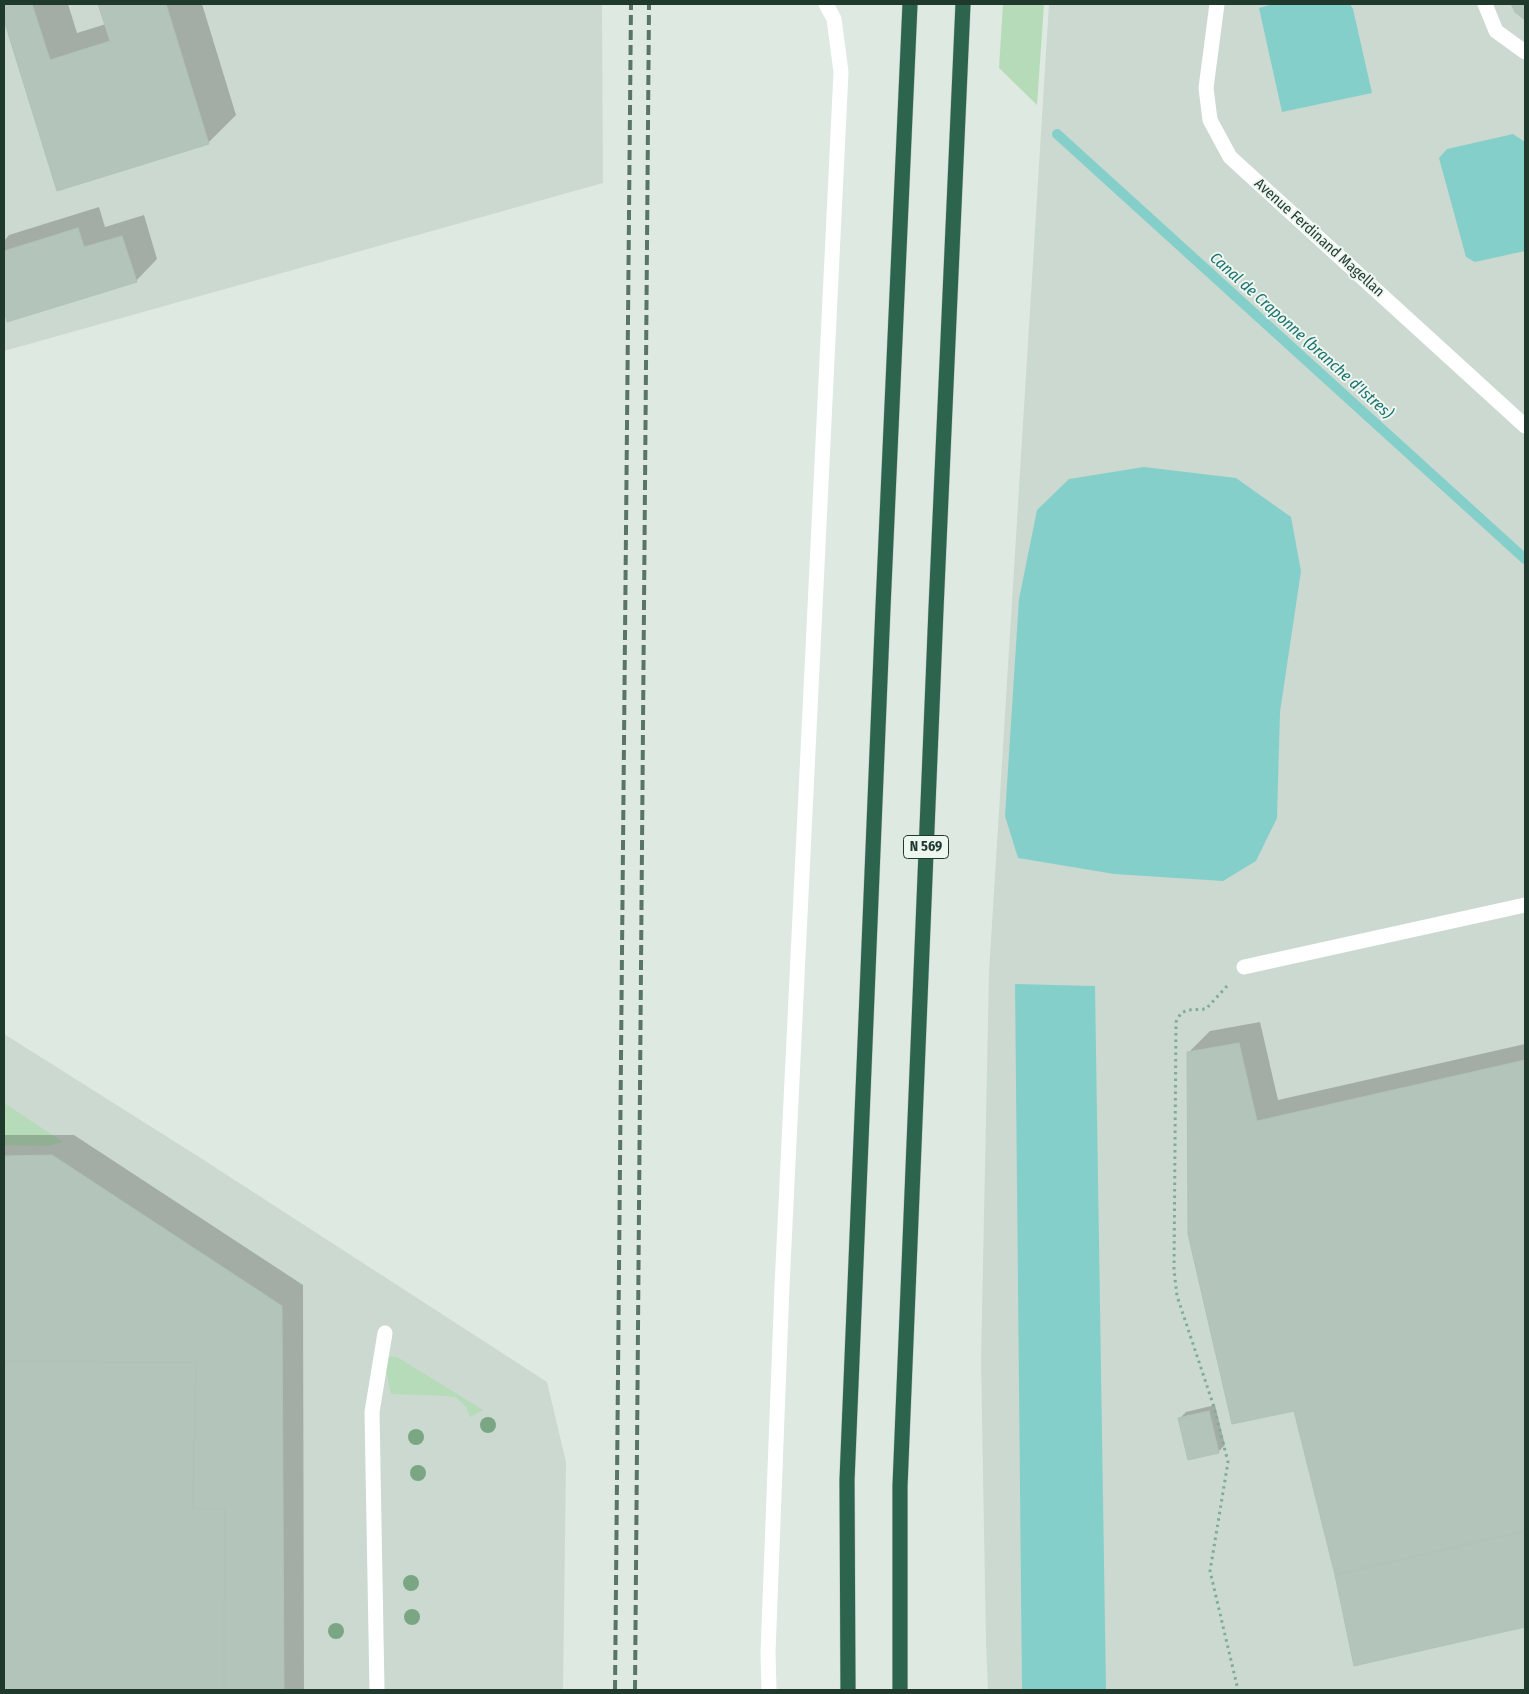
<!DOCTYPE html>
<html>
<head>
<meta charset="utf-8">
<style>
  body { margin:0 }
  #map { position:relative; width:1529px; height:1694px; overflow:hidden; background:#dee9e2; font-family:"Fira Sans Condensed",sans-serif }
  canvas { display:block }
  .frame { position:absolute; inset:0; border:5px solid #1f392d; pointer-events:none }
</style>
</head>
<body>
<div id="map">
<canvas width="1529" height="1694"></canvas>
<div class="frame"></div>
</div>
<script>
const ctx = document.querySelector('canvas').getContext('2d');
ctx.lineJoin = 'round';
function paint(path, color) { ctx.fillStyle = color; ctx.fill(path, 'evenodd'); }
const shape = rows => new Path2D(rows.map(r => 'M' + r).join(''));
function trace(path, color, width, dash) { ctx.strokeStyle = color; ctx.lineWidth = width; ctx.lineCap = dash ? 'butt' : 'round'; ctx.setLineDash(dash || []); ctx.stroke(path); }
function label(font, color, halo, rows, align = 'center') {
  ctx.font = font + ' "Fira Sans Condensed",sans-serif'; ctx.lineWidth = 4; ctx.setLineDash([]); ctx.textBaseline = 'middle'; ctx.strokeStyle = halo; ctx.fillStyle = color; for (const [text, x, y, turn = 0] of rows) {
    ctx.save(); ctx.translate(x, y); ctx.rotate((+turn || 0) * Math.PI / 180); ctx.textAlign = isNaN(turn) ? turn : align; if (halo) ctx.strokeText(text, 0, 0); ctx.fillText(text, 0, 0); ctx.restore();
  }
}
paint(shape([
  [4,4,602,4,603,183,4,351],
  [1049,4,1525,4,1525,1690,988,1690,986,1643,981,1361,989,972],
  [4,1034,196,1155,547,1382,566,1462,563,1690,4,1690]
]), '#ccd9d0');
paint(shape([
  [1003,4,1044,4,1037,105,999,68],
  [4,1103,63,1142,47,1146,4,1145],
  [390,1356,397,1357,483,1410,470,1417,466,1407,457,1398,447,1396,391,1394,385,1365]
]), '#b6dbb8');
paint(shape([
  [1273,4,1350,4,1353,9,1372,93,1282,112,1259,8],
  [1513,134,1525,142,1525,251,1475,262,1466,257,1439,158,1447,149],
  [1144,467,1236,478,1291,517,1301,571,1280,712,1277,818,1256,861,1223,881,1114,874,1018,858,1005,816,1019,599,1037,510,1069,479],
  [1015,984,1095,986,1106,1690,1022,1690]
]), '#85cfcb');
paint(shape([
  [4,4,68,4,77,33,106,24,99,4,202,4,236,115,208,143,58,190,4,15],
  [99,207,105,227,144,215,157,259,136,281,8,320,4,306,4,241,9,235],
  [1260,1022,1278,1100,1525,1044,1525,1626,1355,1664,1336,1575,1295,1409,1188,1053,1210,1031],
  [4,1135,74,1135,303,1285,304,1690,4,1690],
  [1215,1405,1225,1445,1218,1452,1179,1419,1186,1412]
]), '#0003');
trace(shape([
  [1057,134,1525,559]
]), '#85cfcb', 10);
const building = shape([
  [4,4,32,4,50,60,110,41,98,4,166,4,209,144,57,191,4,20,4,4],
  [1511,4,1525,4,1525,20,1515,12,1511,4],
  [78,228,84,247,122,236,137,282,7,322,4,310,4,251,78,228],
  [1239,1043,1257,1121,1525,1060,1525,1531,1335,1575,1294,1411,1232,1424,1188,1234,1187,1052,1239,1043],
  [52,1155,282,1306,284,1690,224,1690,225,1509,193,1509,196,1362,4,1361,4,1156,52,1155],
  [4,1361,196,1362,193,1509,225,1509,224,1690,4,1690,4,1361],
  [1209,1411,1219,1453,1188,1460,1178,1418,1209,1411],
  [1525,1531,1525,1627,1354,1666,1335,1575,1525,1531]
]);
paint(building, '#b3c4ba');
trace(building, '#b0c3b7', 1);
const highway = shape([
  [848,1690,847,1480,883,607,910,4],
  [900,1690,900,1486,936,609,963,4]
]);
trace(highway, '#bcc4c0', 16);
trace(shape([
  [1227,986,1206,1009,1188,1010,1181,1013,1176,1022,1174,1270,1177,1296,1213,1404,1228,1462,1210,1571,1238,1690]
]), '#7ead95', 3, [2.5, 4]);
trace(shape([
  [1217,4,1206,88,1210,120,1230,157,1525,426],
  [1485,4,1496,31,1525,52],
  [1244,967,1525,905],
  [377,1690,372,1412,385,1333],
  [769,1690,768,1653,782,1286,841,72,834,19,826,4]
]), '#fff', 15);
trace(highway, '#2c644d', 15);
trace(shape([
  [615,1690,631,4],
  [635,1690,649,4]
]), '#597568', 4, [10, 5]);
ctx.fillStyle = '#7ba684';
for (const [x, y] of [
  [488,1425],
  [416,1437],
  [418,1473],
  [411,1583],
  [412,1617],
  [336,1631]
]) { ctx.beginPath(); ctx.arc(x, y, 8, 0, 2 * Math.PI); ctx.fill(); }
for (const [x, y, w] of [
  [926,847,45]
]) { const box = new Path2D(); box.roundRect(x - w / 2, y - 11.5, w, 23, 4); ctx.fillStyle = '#eef6f0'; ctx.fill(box); trace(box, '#1f392d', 1); }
label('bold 14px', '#1f392d', null, [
  ["N 569",926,847]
]);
label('15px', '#1f392d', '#eef6f0', [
  ["Avenue Ferdinand Magellan",1319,238,42]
]);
label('italic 16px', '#1b7370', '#eef6f0', [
  ["Canal de Craponne (branche d'Istres)",1301,336,42]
]);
</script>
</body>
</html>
